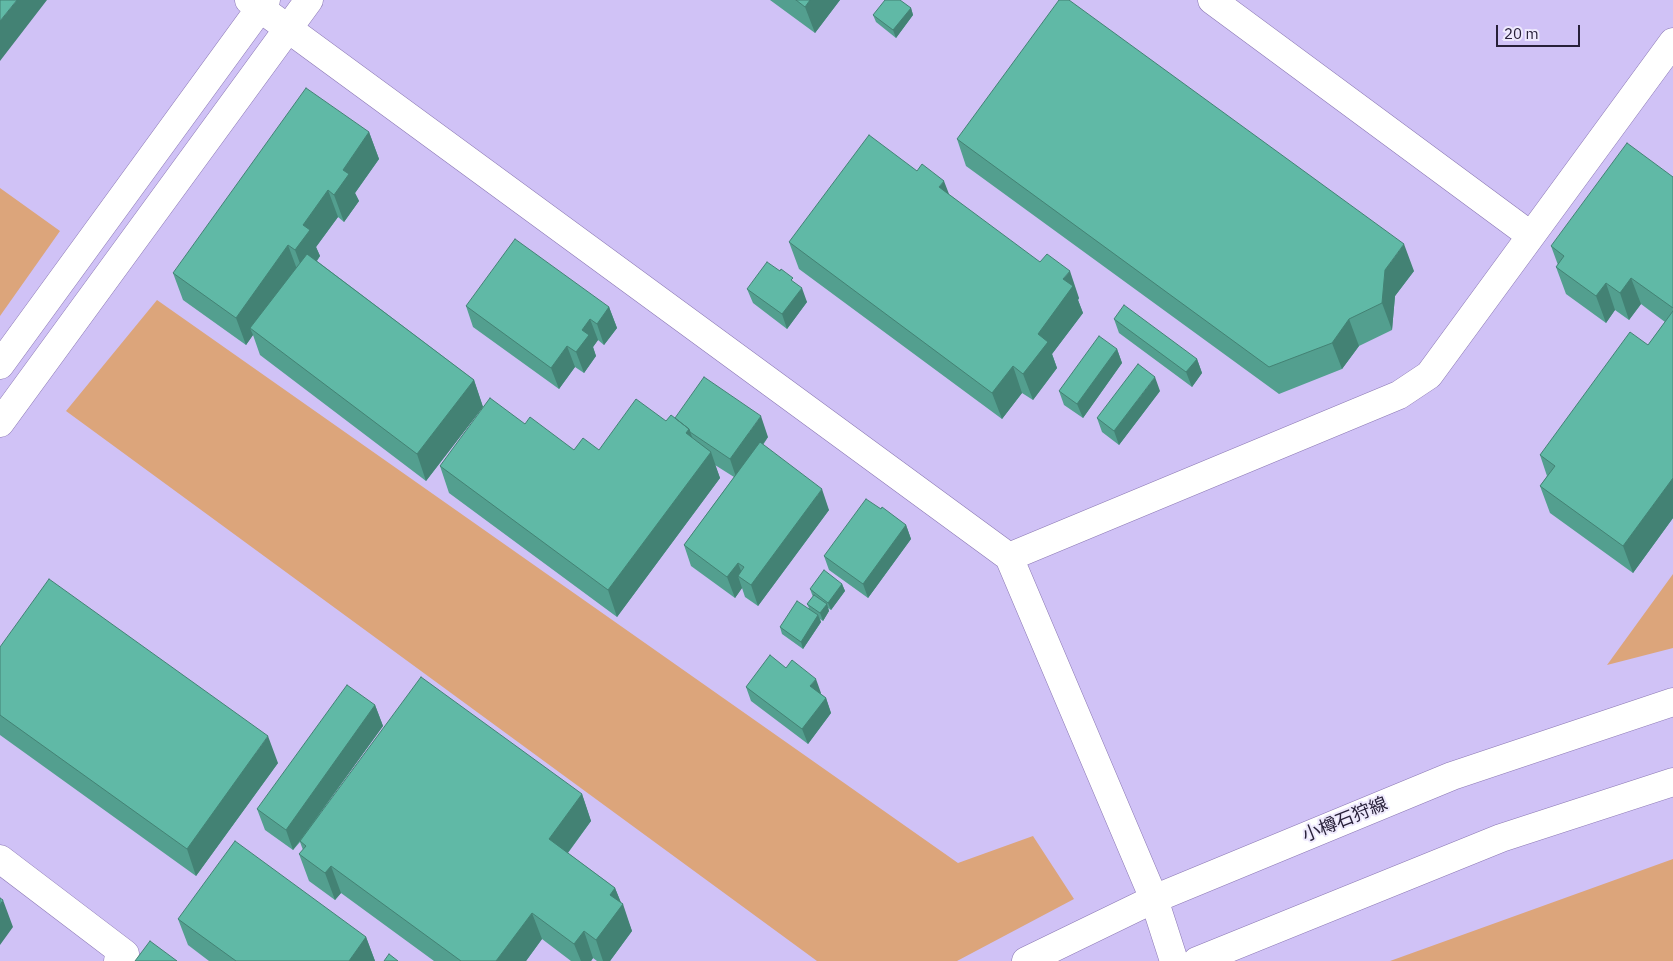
<!DOCTYPE html>
<html>
<head>
<meta charset="utf-8">
<style>
  body { margin:0 }
  #map { position:relative; width:1673px; height:961px; overflow:hidden; background:#d0c2f6; font-family:"IBM Plex Sans",sans-serif }
  canvas { display:block }
  .scale { position:absolute; left:1496px; top:25px; width:84px; height:22px; box-sizing:border-box; border:2px solid #282039; border-top:0; padding-left:6px; font-size:15px; line-height:18px; white-space:nowrap; color:#282039; -webkit-text-stroke:4px #eee9fd; paint-order:stroke }
</style>
</head>
<body>
<div id="map">
<canvas width="1673" height="961"></canvas>
<div class="scale">20 m</div>
</div>
<script>
const ctx = document.querySelector('canvas').getContext('2d');
ctx.lineJoin = 'round';
function paint(path, color) { ctx.fillStyle = color; ctx.fill(path, 'evenodd'); }
const shape = rows => new Path2D(rows.map(r => 'M' + r).join(''));
function trace(path, color, width, dash) { ctx.strokeStyle = color; ctx.lineWidth = width; ctx.lineCap = dash ? 'butt' : 'round'; ctx.setLineDash(dash || []); ctx.stroke(path); }
function label(font, color, halo, rows, align = 'center') {
  ctx.font = font + ' "IBM Plex Sans","Noto Sans JP",sans-serif'; ctx.lineWidth = 4; ctx.setLineDash([]); ctx.textBaseline = 'middle'; ctx.strokeStyle = halo; ctx.fillStyle = color; for (const [text, x, y, turn = 0] of rows) {
    ctx.save(); ctx.translate(x, y); ctx.rotate((+turn || 0) * Math.PI / 180); ctx.textAlign = isNaN(turn) ? turn : align; if (halo) ctx.strokeText(text, 0, 0); ctx.fillText(text, 0, 0); ctx.restore();
  }
}
paint(shape([
  [0,188,60,231,0,316],
  [157,300,958,863,1033,836,1074,899,957,961,817,961,66,411],
  [1673,574,1673,648,1607,665],
  [1673,859,1673,961,1390,961]
]), '#dca57b');
const minor = shape([
  [249,0,1009,557,1154,899,1174,961],
  [1212,0,1530,235],
  [0,365,266,0],
  [0,423,309,0],
  [1009,557,1399,395,1429,375,1673,42],
  [0,859,125,954,118,961]
]);
const major = shape([
  [1026,961,1154,899,1452,776,1673,702],
  [1197,961,1501,838,1673,782]
]);
trace(minor, '#8a77b3', 29);
trace(major, '#8a77b3', 29);
trace(minor, '#fff', 28);
trace(major, '#fff', 28);
paint(shape([
  [770,0,840,0,815,33],
  [911,8,913,15,896,38,876,22,873,15],
  [369,132,379,159,355,193,359,201,344,222,338,217,316,247,320,256,317,261,474,380,483,407,426,481,260,355,253,335,246,345,183,300,173,273],
  [957,139,1414,271,1395,296,1392,330,1359,346,1342,369,1279,394,966,166],
  [1673,177,1673,518,1633,573,1550,513,1540,486,1547,476,1540,455,1648,345,1665,322,1641,304,1629,320,1615,310,1606,323,1566,294,1556,267,1558,265,1551,246],
  [950,195,1079,298,1078,300,1083,313,1052,354,1057,368,1033,400,1022,393,1002,419,799,269,789,242],
  [795,283,807,302,787,329,753,303,747,289],
  [466,306,609,307,617,328,604,345,598,340,593,347,596,356,584,373,575,367,559,389,473,327],
  [1114,319,1197,359,1202,373,1192,387,1119,333],
  [1117,349,1122,363,1083,418,1064,405,1059,391],
  [1160,391,1119,445,1102,432,1097,418],
  [675,418,768,437,763,445,829,510,758,606,745,597,742,588,735,598,691,566,684,545,734,477,715,465,720,478,617,617,449,493,440,466,525,424,574,450,599,450],
  [881,509,906,525,911,539,868,598,829,570,824,556],
  [842,584,845,591,831,610,828,608,829,611,823,621,820,619,821,622,803,649,782,634,780,627,809,608,807,604,813,597,810,589],
  [0,647,278,763,196,876,0,735],
  [786,668,821,693,821,694,826,698,831,713,808,744,751,701,746,687],
  [375,705,383,726,319,815,582,794,591,821,568,853,615,888,632,931,610,961,597,961,593,958,591,961,571,961,542,939,526,961,434,961,341,893,335,900,309,881,299,854,303,850,300,842,293,850,265,830,257,809],
  [178,919,366,937,375,961,209,961,188,945]
]), '#539f8f');
paint(shape([
  [17,0,47,0,0,61,0,21],
  [810,0,840,0,815,33,805,7],
  [911,8,913,15,896,38,893,30],
  [369,132,379,159,355,193,359,201,344,222,334,195,343,170],
  [944,181,954,207,939,187],
  [328,190,338,217,316,247,320,256,305,277,295,250,303,225],
  [1404,244,1414,271,1395,296,1392,330,1382,303,1385,270],
  [288,245,298,272,250,328,253,335,246,345,236,318],
  [1070,271,1079,298,1078,300,1083,313,1052,354,1057,368,1033,400,1023,374,1038,334,1063,279],
  [1631,278,1641,304,1629,320,1620,293],
  [1606,283,1615,310,1606,323,1596,296],
  [802,288,807,302,787,329,782,314],
  [609,307,617,328,604,345,597,324],
  [590,319,598,340,593,347,596,356,584,373,576,352,582,330],
  [1349,319,1359,346,1342,369,1332,343],
  [567,346,575,367,559,389,551,368],
  [1117,349,1122,363,1083,418,1077,404],
  [1197,359,1202,373,1192,387,1186,372],
  [1013,366,1022,393,1002,419,992,393],
  [1155,377,1160,391,1119,445,1114,431],
  [474,380,483,407,426,481,417,454],
  [761,416,768,437,737,480,730,459],
  [689,429,699,455,686,433],
  [711,452,720,478,617,617,608,590],
  [1673,478,1673,518,1633,573,1623,546],
  [822,489,829,510,758,606,751,585],
  [906,525,911,539,868,598,863,584],
  [738,563,745,581,738,576,742,588,735,598,727,577],
  [842,584,845,591,831,610,828,603],
  [827,604,829,611,823,621,820,613],
  [818,615,821,622,803,649,801,642],
  [816,679,821,693,816,701,810,686],
  [826,698,831,713,808,744,802,729],
  [375,705,383,726,293,850,286,830],
  [268,736,278,763,196,876,187,849],
  [582,794,591,821,558,866,549,839],
  [331,866,341,893,335,900,325,873],
  [615,888,622,905,623,904,632,931,610,961,603,961,596,940,610,895],
  [3,900,13,927,0,945,0,905],
  [532,913,542,939,526,961,496,961],
  [584,931,593,958,591,961,581,961,574,944],
  [366,937,375,961,349,961]
]), '#438274');
const building = shape([
  [0,0,17,0,0,21,0,0],
  [796,0,810,0,805,7,796,0],
  [885,0,900,0,911,8,893,30,873,15,885,0],
  [1059,0,1069,0,1404,244,1385,270,1382,303,1349,319,1332,343,1269,367,957,139,1059,0],
  [306,88,369,132,343,170,349,174,334,195,328,190,303,225,310,230,295,250,288,245,236,318,173,273,306,88],
  [869,135,917,171,922,164,944,181,939,187,1040,262,1047,254,1070,271,1063,279,1073,286,1038,334,1048,342,1023,374,1013,366,992,393,789,242,869,135],
  [1627,143,1673,177,1673,308,1631,278,1620,293,1606,283,1596,296,1556,267,1564,256,1551,246,1627,143],
  [515,239,609,307,597,324,590,319,582,330,589,335,576,352,567,346,551,368,466,306,515,239],
  [307,254,474,380,417,454,250,328,307,254],
  [767,262,780,271,781,269,793,278,791,280,802,288,782,314,747,289,767,262],
  [1124,305,1197,359,1186,372,1114,319,1124,305],
  [1673,311,1673,478,1623,546,1540,486,1555,466,1540,455,1630,332,1648,345,1673,311],
  [1099,336,1117,349,1077,404,1059,391,1099,336],
  [1138,364,1155,377,1114,431,1097,418,1138,364],
  [704,377,761,416,730,459,690,432,689,429,675,418,704,377],
  [490,398,525,424,530,417,574,450,583,438,599,450,636,399,666,421,671,415,689,429,686,433,711,452,608,590,440,466,490,398],
  [760,442,822,489,751,585,738,576,744,567,738,563,727,577,684,545,760,442],
  [866,499,881,509,882,507,906,525,863,584,824,556,866,499],
  [824,570,842,584,828,603,810,589,824,570],
  [49,579,268,736,187,849,0,715,0,647,49,579],
  [814,595,827,604,820,613,807,604,814,595],
  [797,601,818,615,801,642,780,627,797,601],
  [770,655,786,668,792,660,816,679,810,686,826,698,802,729,746,687,770,655],
  [421,677,582,794,549,839,615,888,610,895,623,904,596,940,584,931,574,944,532,913,496,961,461,961,331,866,325,873,299,854,306,846,300,841,421,677],
  [347,685,375,705,286,830,257,809,347,685],
  [235,841,366,937,349,961,236,961,178,919,235,841],
  [0,898,3,900,0,905,0,898],
  [150,941,177,961,135,961,150,941],
  [389,954,398,961,384,961,389,954]
]);
paint(building, '#60b9a6');
trace(building, '#438274', 1);
label('18px', '#282039', '#eee9fd', [
  ["小樽石狩線",1345,820,-22]
]);
</script>
</body>
</html>
